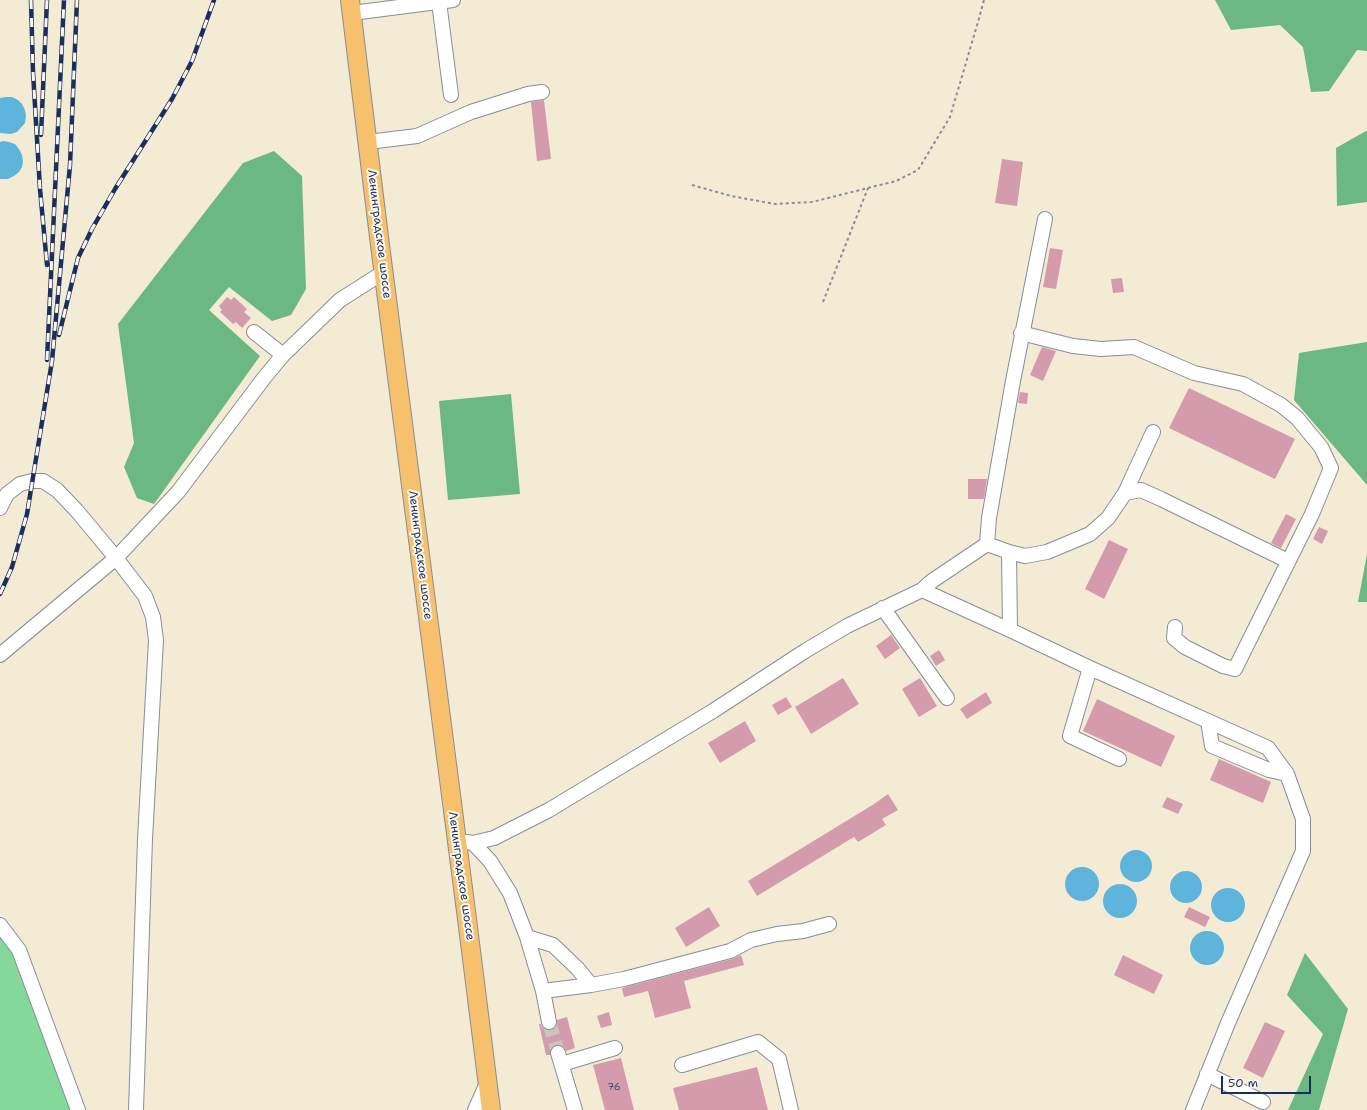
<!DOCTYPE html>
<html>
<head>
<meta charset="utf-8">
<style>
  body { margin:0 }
  #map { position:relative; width:1367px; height:1110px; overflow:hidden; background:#f3ebd4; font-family:"Shantell Sans",sans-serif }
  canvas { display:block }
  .scale { position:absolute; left:1221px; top:1076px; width:90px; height:18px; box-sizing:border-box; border:2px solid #1b2f5e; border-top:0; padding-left:5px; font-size:12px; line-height:14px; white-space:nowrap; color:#1b2f5e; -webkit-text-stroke:3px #fbf7ec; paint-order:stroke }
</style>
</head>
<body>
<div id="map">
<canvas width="1367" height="1110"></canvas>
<div class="scale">50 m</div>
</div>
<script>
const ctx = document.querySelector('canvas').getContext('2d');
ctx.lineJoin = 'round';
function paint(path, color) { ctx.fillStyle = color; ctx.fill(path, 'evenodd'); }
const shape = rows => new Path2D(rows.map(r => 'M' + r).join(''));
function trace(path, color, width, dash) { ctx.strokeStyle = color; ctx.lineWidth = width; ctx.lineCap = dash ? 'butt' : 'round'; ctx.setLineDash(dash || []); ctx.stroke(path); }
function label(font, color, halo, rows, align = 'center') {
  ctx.font = font + ' "Shantell Sans",sans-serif'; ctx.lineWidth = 4; ctx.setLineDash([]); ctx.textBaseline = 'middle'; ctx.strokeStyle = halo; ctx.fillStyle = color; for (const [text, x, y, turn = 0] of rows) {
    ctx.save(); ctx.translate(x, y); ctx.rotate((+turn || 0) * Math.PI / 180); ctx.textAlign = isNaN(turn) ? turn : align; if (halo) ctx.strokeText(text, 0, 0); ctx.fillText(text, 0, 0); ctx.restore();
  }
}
paint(shape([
  [0,919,82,1110,0,1110]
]), '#84d89a');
paint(shape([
  [1215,0,1367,0,1367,51,1357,50,1329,91,1311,92,1303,47,1280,25,1231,30],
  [1366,131,1367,131,1367,202,1337,206,1336,148],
  [274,151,302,176,306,289,291,315,272,321,229,287,209,310,260,356,154,504,137,498,124,467,134,443,118,324,243,163],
  [1367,342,1367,485,1294,400,1299,353],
  [511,394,520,494,448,500,439,401],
  [1367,554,1367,602,1358,602],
  [1305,953,1348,1009,1319,1110,1288,1110,1323,1034,1287,995]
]), '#6bb882');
paint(shape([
  [6,97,12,97,18,100,22,104,25,110,26,116,25,123,17,132,11,134,0,133,0,98],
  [3,141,9,142,15,144,19,149,22,155,23,161,22,167,19,172,14,176,8,179,0,179,0,142],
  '1120 866a16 16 0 1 1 32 0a16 16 0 1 1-32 0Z',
  '1065 884a17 17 0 1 1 34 0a17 17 0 1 1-34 0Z',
  '1170 887a16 16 0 1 1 32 0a16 16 0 1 1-32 0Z',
  '1103 901a17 17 0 1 1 34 0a17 17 0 1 1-34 0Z',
  '1211 905a17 17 0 1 1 34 0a17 17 0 1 1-34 0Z',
  '1190 948a17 17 0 1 1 34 0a17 17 0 1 1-34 0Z'
]), '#5fb4dc');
paint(shape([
  [544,100,551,159,537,161,531,102],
  [1002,159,1023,162,1017,206,995,203],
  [1050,248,1063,250,1056,289,1043,287],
  [1122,278,1124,292,1113,293,1111,279],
  [227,297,231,300,234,297,247,309,244,312,251,318,242,328,236,322,233,324,220,312,222,310,219,306],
  [1042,347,1056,351,1043,381,1030,375],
  [1189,388,1295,439,1275,479,1169,428],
  [1020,392,1028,393,1027,404,1018,403],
  [968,479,987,479,984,499,968,499],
  [1286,514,1296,519,1281,548,1271,543],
  [1319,527,1328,531,1322,544,1313,539],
  [1109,540,1128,549,1104,599,1085,589],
  [891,635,900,648,885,659,876,646],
  [939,650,945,660,936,666,930,656],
  [843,678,859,704,811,734,795,707],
  [920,678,937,706,919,717,902,689],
  [986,692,992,703,967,719,960,709],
  [786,697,792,707,778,715,772,705],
  [1097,699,1175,736,1161,767,1083,731],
  [745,721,756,741,720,763,708,743],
  [1219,759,1271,782,1263,803,1210,780],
  [888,794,898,810,882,819,886,825,858,842,854,837,757,896,748,881,874,804],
  [1167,797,1183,804,1178,814,1162,807],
  [709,907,720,926,686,947,675,928],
  [1189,907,1210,917,1205,927,1184,917],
  [741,955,744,965,684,981,691,1008,655,1018,648,991,624,997,622,988,732,959],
  [1123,955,1163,975,1154,994,1114,975],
  [609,1012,612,1025,601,1028,597,1016],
  [567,1017,575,1048,566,1051,564,1047,556,1045,552,1047,550,1055,546,1055,539,1024,541,1024,542,1027,546,1030,551,1030,557,1025,557,1020],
  [1265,1022,1285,1031,1263,1078,1243,1068],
  [621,1058,634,1110,605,1110,593,1065],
  [757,1067,768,1110,679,1110,673,1088]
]), '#d49bad');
trace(shape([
  [549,1022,558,1053]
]), '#c8c5bc', 14, [14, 7]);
const minor = shape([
  [439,2,451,95],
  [352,13,453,0],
  [368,142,417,136,471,112,528,94,542,92],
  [254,332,283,355],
  [1021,333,1073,346,1101,349,1134,347,1194,373,1243,384,1281,405,1297,418,1321,447,1331,468,1312,514,1235,669,1223,666,1185,647,1174,638,1175,627],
  [1125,493,1153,432],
  [0,508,7,494,20,484,32,481,43,481,57,490,77,511,116,558,145,596,153,617,156,640,145,839,136,1110],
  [987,544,1009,552,1025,556,1047,552,1090,534,1108,518,1125,493,1141,490,1161,499,1288,561],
  [1009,552,1010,630],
  [922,590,1010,630,1090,668,1268,748,1287,774,1303,819,1303,851,1228,1023,1193,1110],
  [883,608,947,698],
  [0,655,116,558,178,492,264,378,283,355,340,300,384,272],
  [1090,668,1070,736,1119,759],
  [1208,721,1212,746,1269,770,1287,774],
  [467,842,473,843,490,861,510,893,527,937,543,991,549,1022],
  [473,843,494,838,549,810,713,711,805,651,847,626,922,590,932,581,987,544,989,518,1013,381,1045,219],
  [0,925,19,950,78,1110],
  [527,937,553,945,578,969,591,985],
  [543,991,591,985,624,979,730,951,751,940,777,934,803,931,829,924],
  [558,1053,575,1110],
  [562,1064,615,1048],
  [682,1065,758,1042,779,1059,791,1110],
  [1207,1074,1263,1102],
  [475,1110,487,1083]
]);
const major = shape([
  [350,0,380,245,467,919,491,1110]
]);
trace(minor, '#878d99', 16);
trace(major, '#878d99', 20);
trace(shape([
  [692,185,731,196,775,204,812,202,896,181,918,170,950,117,978,22,984,0],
  [823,302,868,188]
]), '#878d99', 2, [3, 3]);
trace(minor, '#fff', 14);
trace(major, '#f7c06c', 18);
const rail = shape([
  [31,0,33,72,40,189,47,265],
  [41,135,47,0],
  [59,335,78,258,92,229,115,189,172,99,192,61,214,0],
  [47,360,64,0],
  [0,594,12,567,27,514,52,361,70,165,77,0]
]);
trace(rail, '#1b2f5e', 4.5);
trace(rail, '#fbf7ec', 3, [9]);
label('10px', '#494a72', null, [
  ["76",614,1087]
]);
label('12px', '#1b2f5e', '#fbf7ec', [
  ["Ленинградское шоссе",379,234,83],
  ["Ленинградское шоссе",420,555,83],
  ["Ленинградское шоссе",461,876,82]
]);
</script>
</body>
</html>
